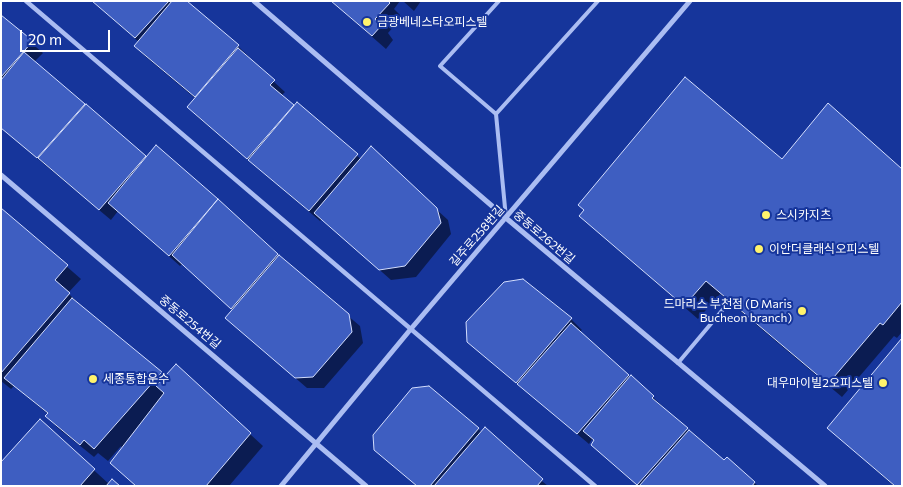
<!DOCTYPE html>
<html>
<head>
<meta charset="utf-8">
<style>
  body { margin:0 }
  #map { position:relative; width:903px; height:487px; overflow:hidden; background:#16359b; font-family:Commissioner,sans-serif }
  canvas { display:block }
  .frame { position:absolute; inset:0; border:2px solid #fff; pointer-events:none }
  .scale { position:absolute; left:20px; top:30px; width:90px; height:22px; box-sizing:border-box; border:2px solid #fff; border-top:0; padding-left:6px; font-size:15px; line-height:18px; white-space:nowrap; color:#fff; -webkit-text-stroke:4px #16359b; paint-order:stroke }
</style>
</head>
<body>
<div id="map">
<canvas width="903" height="487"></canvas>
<div class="frame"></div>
<div class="scale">20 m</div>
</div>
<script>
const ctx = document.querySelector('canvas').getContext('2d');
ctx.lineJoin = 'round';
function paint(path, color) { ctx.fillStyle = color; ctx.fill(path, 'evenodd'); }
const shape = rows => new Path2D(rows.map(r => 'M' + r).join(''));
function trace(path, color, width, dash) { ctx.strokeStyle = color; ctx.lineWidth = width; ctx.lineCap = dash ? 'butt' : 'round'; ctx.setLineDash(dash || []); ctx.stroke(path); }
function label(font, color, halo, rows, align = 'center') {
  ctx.font = font + ' Commissioner,"Noto Sans KR",sans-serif'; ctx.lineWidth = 4; ctx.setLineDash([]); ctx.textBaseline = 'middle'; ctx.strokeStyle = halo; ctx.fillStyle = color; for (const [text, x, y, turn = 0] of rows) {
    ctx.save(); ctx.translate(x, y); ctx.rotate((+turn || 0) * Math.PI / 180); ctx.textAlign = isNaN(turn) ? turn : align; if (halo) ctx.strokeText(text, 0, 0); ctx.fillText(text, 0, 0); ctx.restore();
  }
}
paint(shape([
  [92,1,190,1,188,4,238,46,249,57,248,58,285,92,281,96,361,159,436,209,448,220,451,234,416,277,391,280,322,219,320,221,199,118,189,107,196,99,146,57,135,46,139,42],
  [331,1,400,1,394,9,402,17,388,33,393,40,386,49],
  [403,1,421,1,414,11],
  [1,17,43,53,34,62,147,158,156,147,277,256,360,326,363,343,324,388,307,388,226,318,233,310,183,263,180,266,118,211,111,220,1,128],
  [782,161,902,171,902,332,897,338,894,336,842,397,720,294,698,319,580,216],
  [1,209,81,279,68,293,82,307,165,378,176,366,263,446,229,486,136,486,121,446,108,461,98,453,94,457,59,429,46,416,48,414,14,386,11,389,1,381],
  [571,319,582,330,579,332,653,397,664,408,663,409,724,462,727,458,758,486,638,486,603,455,592,439,589,444,468,342],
  [40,421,109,484,118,486,1,486],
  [828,428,902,486,894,486],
  [478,429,548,486,417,486,375,449]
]), '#0007');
const building = shape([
  [92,1,169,1,135,38,92,1],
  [172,1,187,1,239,45,195,97,134,46,172,1],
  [331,1,388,1,390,3,375,19,381,26,372,36,331,1],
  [1,15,33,41,1,77,1,15],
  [238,48,275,80,270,85,294,105,247,159,187,107,238,48],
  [24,52,85,104,37,158,1,128,1,80,24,52],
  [685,77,782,159,828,103,902,169,902,302,883,325,880,323,828,384,706,281,684,306,579,216,584,210,578,205,685,77],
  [297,102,358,154,309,211,248,160,297,102],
  [86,104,146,156,99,210,38,158,86,104],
  [156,145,218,199,169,256,108,203,156,145],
  [371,146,437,208,441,223,405,266,379,270,314,213,371,146],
  [218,199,278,254,231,309,172,255,218,199],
  [1,208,68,265,55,280,70,293,1,373,1,208],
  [279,255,349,314,352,332,313,377,295,378,225,318,279,255],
  [523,279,572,318,516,383,467,342,466,322,504,282,523,279],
  [72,298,162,372,94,449,84,440,80,445,45,416,48,413,4,378,72,298],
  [571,323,629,375,577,434,517,384,571,323],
  [902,338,902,486,895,486,827,428,902,338],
  [176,364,251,433,206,486,136,486,110,463,164,393,156,386,176,364],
  [631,375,654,396,652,398,688,428,637,485,591,445,594,440,583,431,631,375],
  [429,386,479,428,430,486,417,486,374,450,373,435,412,388,429,386],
  [40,419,95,469,80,486,1,486,1,462,40,419],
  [485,427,543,479,537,486,434,486,485,427],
  [689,430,724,460,727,457,755,482,752,486,639,486,689,430],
  [112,479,120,486,106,486,112,479]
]);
paint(building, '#3e5ec1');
trace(building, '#d3ddfd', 1);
trace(shape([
  [499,1,440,66,496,114,506,218],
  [496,114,598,1],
  [678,363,725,307]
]), '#abbdf2', 4);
trace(shape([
  [26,1,595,486]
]), '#abbdf2', 4.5);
trace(shape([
  [254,1,506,218,825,486],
  [1,175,366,486],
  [281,486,410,330,690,1]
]), '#abbdf2', 5);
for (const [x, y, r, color] of [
  [367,22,5,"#fff36c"],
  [766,215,5,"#fff36c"],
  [759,249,5,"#fff36c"],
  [802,311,5,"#fff36c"],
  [93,379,5,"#fff36c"],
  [883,383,5,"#fff36c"]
]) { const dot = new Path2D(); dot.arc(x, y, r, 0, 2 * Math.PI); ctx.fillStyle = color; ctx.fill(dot); trace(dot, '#16359b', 2); }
label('12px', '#fff', '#16359b', [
  ["금광베네스타오피스텔",377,22],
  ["스시카지츠",776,215],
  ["이안더클래식오피스텔",769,249],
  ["드마리스 부천점 (D Maris",792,304,"right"],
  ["Bucheon branch)",792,318,"right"],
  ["세종통합운수",103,379],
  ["대우마이빌2오피스텔",873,383,"right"]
], 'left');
label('12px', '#fff', '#16359b', [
  ["길주로258번길",477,236,-49],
  ["중동로262번길",544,237,40],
  ["중동로254번길",190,322,40]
]);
</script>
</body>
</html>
